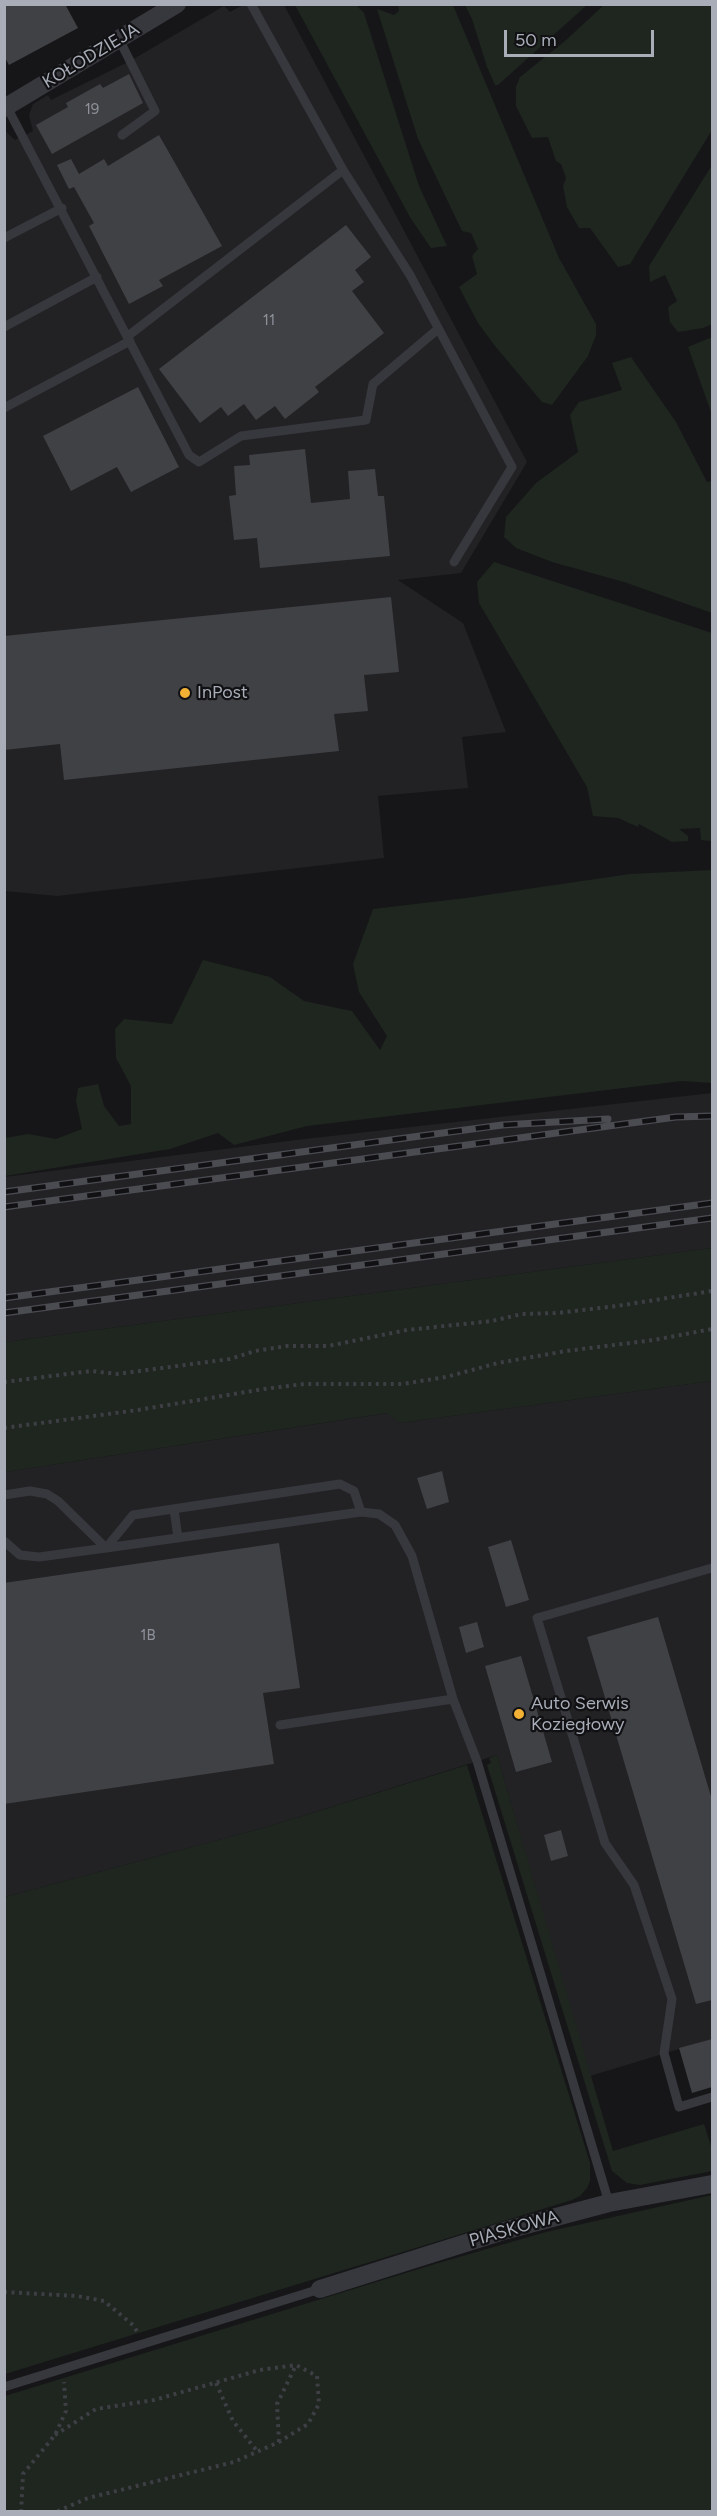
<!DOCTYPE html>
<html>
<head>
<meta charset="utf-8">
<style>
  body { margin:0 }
  #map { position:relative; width:717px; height:2516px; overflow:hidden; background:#161618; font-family:Figtree,sans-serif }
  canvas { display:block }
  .frame { position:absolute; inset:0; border:6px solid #a8adb8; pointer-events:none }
  .scale { position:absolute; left:504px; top:30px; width:150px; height:27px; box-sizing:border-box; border:3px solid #a8adb8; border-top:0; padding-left:8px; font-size:18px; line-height:21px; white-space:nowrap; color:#a8adb8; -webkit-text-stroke:4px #111113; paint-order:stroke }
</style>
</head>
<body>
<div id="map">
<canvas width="717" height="2516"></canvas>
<div class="frame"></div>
<div class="scale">50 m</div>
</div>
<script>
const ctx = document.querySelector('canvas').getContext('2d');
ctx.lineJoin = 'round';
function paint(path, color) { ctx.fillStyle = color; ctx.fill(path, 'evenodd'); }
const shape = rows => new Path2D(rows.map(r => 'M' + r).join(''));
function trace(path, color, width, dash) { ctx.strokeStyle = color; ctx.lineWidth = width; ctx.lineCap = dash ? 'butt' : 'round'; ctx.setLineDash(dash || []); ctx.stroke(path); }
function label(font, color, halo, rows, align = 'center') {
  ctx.font = font + ' Figtree,sans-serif'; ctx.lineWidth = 4.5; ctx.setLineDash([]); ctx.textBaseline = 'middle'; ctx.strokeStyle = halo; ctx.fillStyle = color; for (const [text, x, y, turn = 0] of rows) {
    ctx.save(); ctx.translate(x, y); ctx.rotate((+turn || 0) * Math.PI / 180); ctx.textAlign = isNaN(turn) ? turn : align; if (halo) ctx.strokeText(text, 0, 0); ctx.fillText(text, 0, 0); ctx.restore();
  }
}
paint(shape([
  [243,5,284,5,527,462,461,573,398,580,463,623,506,732,462,737,468,788,378,796,384,858,57,896,5,891,4,130,15,140,33,131,29,115,33,104,48,95,51,100,130,61,224,6,230,12],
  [712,1093,712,1248,5,1342,4,1177,296,1140],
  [712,1381,712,2039,590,2076,497,1755,267,1827,5,1897,5,1472,388,1413,399,1423]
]), '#222225');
paint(shape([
  [605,4,712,5,712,130,630,264,618,267,590,228,579,228,567,207,563,186,566,178,561,164,556,161,548,137,532,138,516,106,516,87,520,77,565,41],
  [295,5,356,5,364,13,419,186,447,246,431,248,411,219],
  [398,5,453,5,559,258,596,324,596,335,588,356,552,405,542,402,495,346,478,323,459,287,477,274,472,256,478,249,471,233,462,231,418,139,377,9,394,15,399,11],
  [465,5,587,5,498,85,495,85,487,67,472,19],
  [712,165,712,324,703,328,678,332,670,322,668,307,677,301,665,275,650,282,649,266],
  [712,337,712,415,688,347],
  [631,357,676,422,707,482,712,481,712,613,624,582,552,562,516,548,504,537,506,517,536,483,578,452,570,415,579,402,622,390,612,363],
  [494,562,712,633,712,841,701,840,700,828,679,829,688,836,688,841,672,842,639,824,638,827,618,818,593,816,587,787,479,603,477,582],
  [712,870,712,1083,682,1081,307,1126,234,1145,218,1133,170,1149,5,1176,5,1138,28,1134,56,1139,82,1129,76,1101,78,1088,98,1084,104,1106,119,1126,131,1124,131,1086,116,1058,115,1029,124,1019,172,1024,203,960,270,977,304,1001,352,1011,380,1050,387,1036,359,992,353,964,373,909,466,898,630,874],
  [712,1248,712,1381,399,1423,387,1413,5,1472,5,1342],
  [497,1755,613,2151,704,2124,712,2149,712,2171,640,2185,627,2183,612,2171,487,1765,491,1763,489,1758],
  [467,1765,590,2163,590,2181,587,2188,580,2196,572,2200,5,2374,5,1897,267,1827],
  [712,2195,712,2511,5,2511,5,2396,435,2264,546,2232]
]), '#1e261f');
paint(shape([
  [4,4,65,4,78,28,9,65,4,56],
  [129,74,143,103,52,154,36,125,68,107,66,103,100,84,103,88],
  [159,135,222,246,159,280,163,286,129,304,89,226,94,223,74,187,69,189,57,165,71,159,79,174,104,159,108,166],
  [346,225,371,257,355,270,364,282,352,291,384,333,315,387,319,392,285,419,275,406,256,420,244,404,228,416,221,407,200,423,159,369],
  [138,387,179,467,131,492,117,467,71,491,43,436],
  [305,449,311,503,350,499,348,471,375,469,378,496,384,496,390,556,260,568,257,538,234,540,229,496,236,495,234,466,250,465,249,455],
  [391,597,399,672,364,675,368,711,334,714,339,751,64,780,60,744,4,750,4,636],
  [442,1471,449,1502,427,1509,417,1478],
  [511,1540,529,1600,506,1607,488,1547],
  [279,1543,300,1688,263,1693,274,1764,4,1804,4,1583],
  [658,1617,712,1800,712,2000,696,2004,587,1637],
  [477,1622,484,1647,466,1653,459,1627],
  [521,1656,552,1762,516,1772,485,1666],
  [561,1830,568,1856,551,1861,544,1835],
  [712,2039,712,2087,692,2093,679,2048]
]), '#404145');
trace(shape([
  [4,1382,91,1371,117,1374,230,1359,255,1351,287,1346,328,1346,407,1330,492,1321,522,1314,557,1313,617,1306,712,1291],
  [4,1428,138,1410,264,1389,304,1384,402,1384,446,1377,498,1363,566,1351,654,1340,712,1329],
  [4,2292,77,2296,104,2301,133,2325,138,2333],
  [216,2383,233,2421,257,2451],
  [55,2435,96,2409,154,2400,260,2370,296,2365,317,2376,319,2404,308,2424,279,2442,234,2462,88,2498,56,2512],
  [279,2442,277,2404,296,2365],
  [21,2512,23,2474,55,2435,66,2411,64,2382]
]), '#3d3f44', 4, [3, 4.5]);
trace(shape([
  [251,4,343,170,410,275,512,467,454,562],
  [119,39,155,111,122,135],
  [7,107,189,455,199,462,241,436,366,420,373,384,438,329],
  [4,238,62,208],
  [4,327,97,277],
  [128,336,343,170],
  [4,408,130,341],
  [4,1495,30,1491,47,1494,58,1501,106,1548,361,1512,379,1514,395,1525,412,1556,453,1699,477,1761,609,2203],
  [174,1509,178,1538],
  [4,1541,20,1555,39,1557,106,1548,133,1515,340,1484,354,1491,361,1512],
  [712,1568,537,1618,605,1843,634,1885,672,1999,664,2053,679,2107,712,2097],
  [280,1725,453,1699],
  [4,2387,320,2289]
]), '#37383d', 9);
trace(shape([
  [4,108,177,4],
  [320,2289,507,2230,609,2203,712,2184]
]), '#37383d', 18);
const rail = shape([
  [4,1192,502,1125,608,1119],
  [4,1207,676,1117,712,1116],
  [4,1298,712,1203],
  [4,1313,712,1218]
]);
trace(rail, '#4a4c52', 7);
trace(rail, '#111113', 4.5, [14]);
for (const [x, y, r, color] of [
  [185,693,6,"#f2b134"],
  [519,1714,6,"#f2b134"]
]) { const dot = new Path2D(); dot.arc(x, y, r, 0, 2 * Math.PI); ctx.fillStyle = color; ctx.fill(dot); trace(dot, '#111113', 2); }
label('15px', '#8e929b', null, [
  ["19",92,110],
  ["11",269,321],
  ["1B",148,1636]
]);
label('18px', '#a8adb8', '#111113', [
  ["KOŁODZIEJA",91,56,-31],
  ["PIASKOWA",514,2229,-16]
]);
label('18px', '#a8adb8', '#111113', [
  ["InPost",197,693],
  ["Auto Serwis",531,1704],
  ["Koziegłowy",531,1725]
], 'left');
</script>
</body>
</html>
